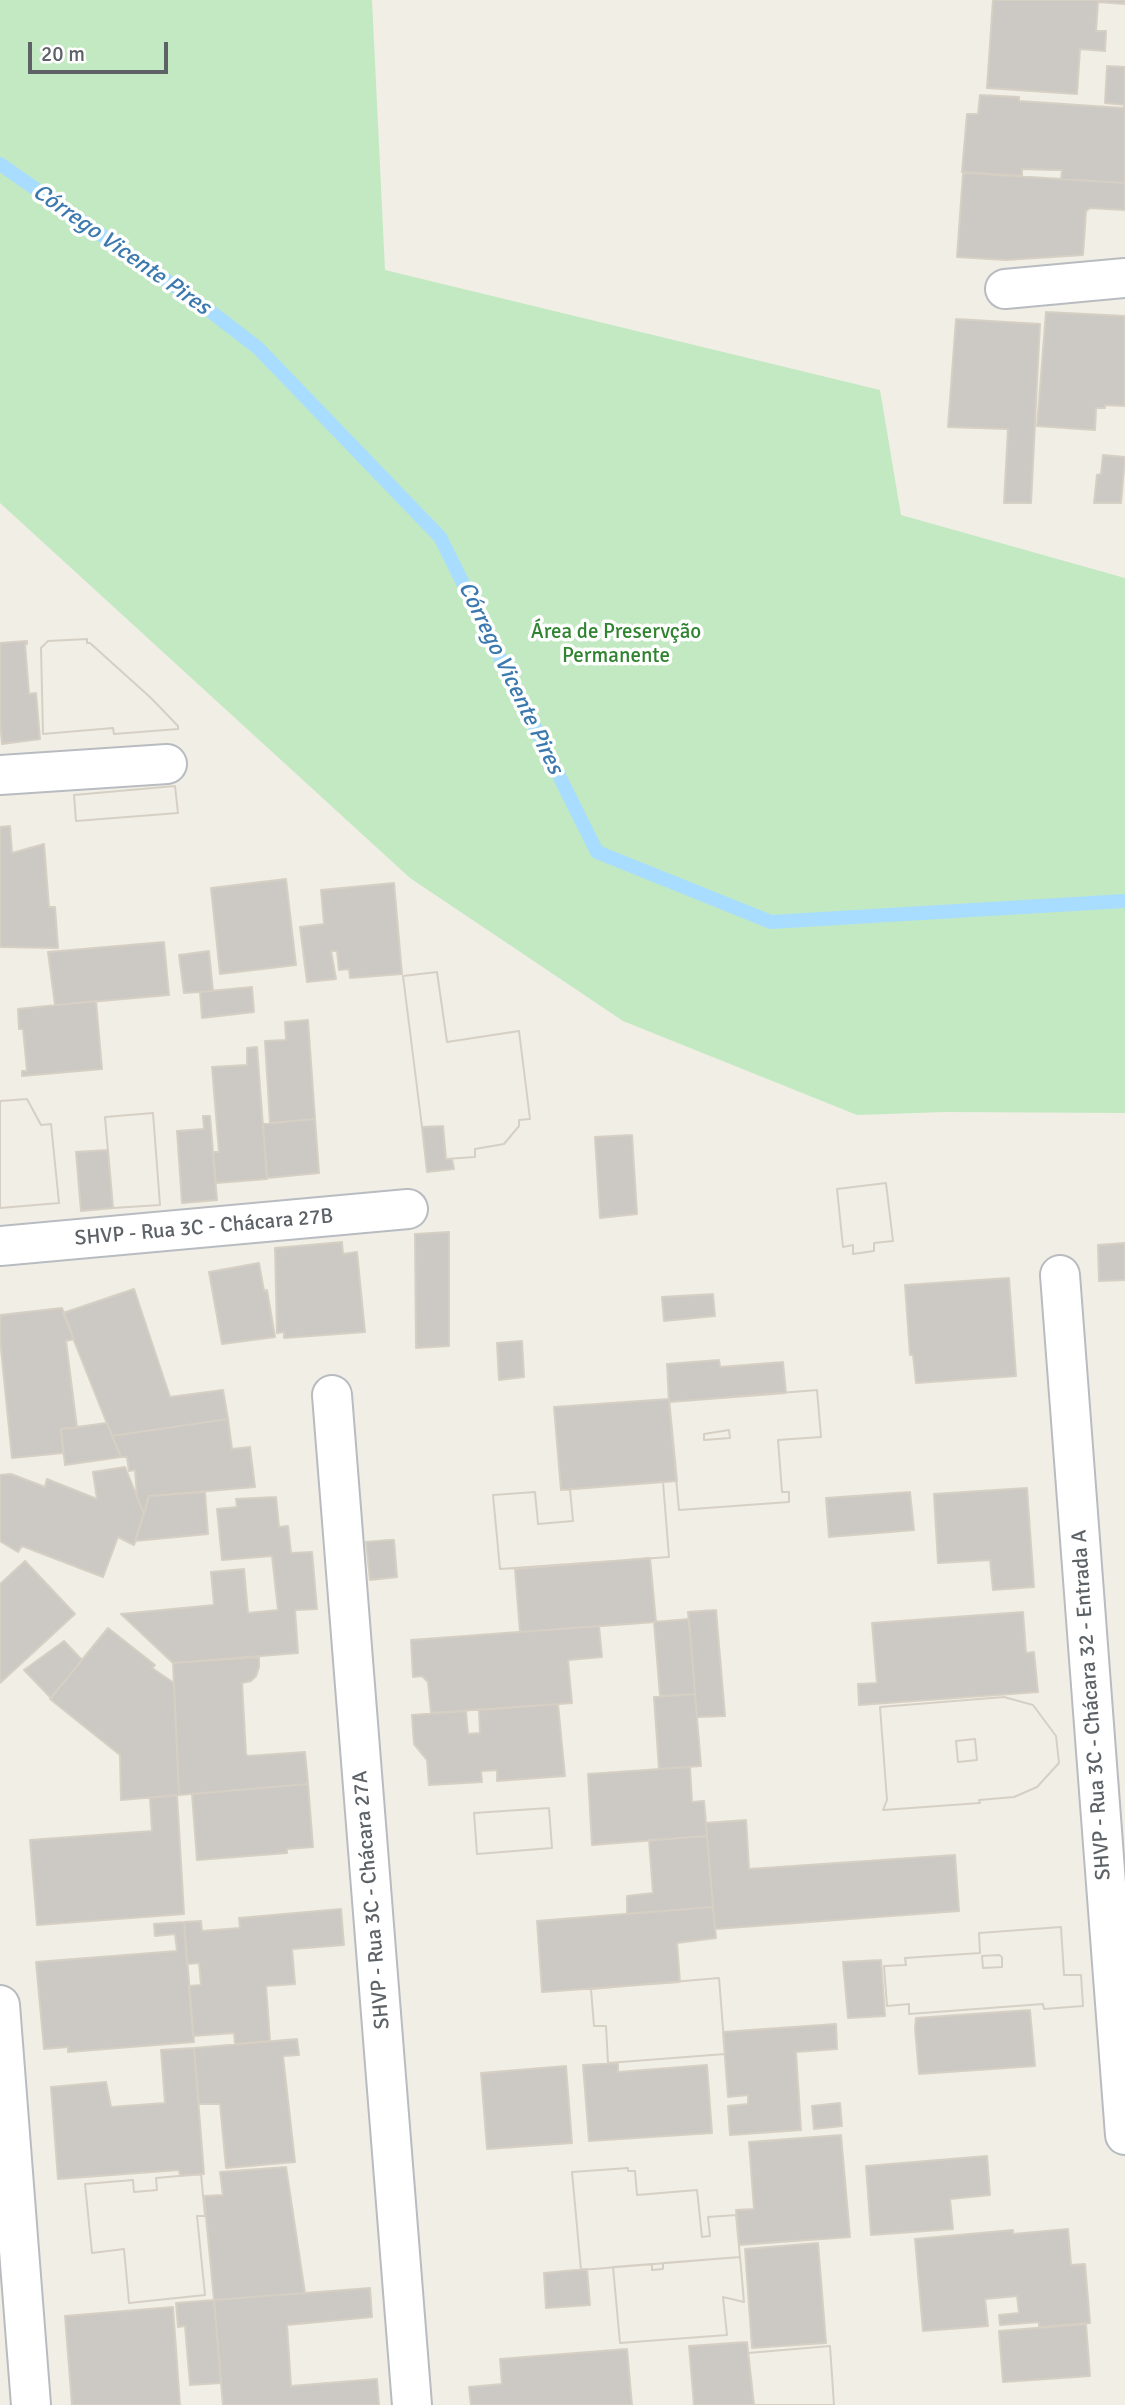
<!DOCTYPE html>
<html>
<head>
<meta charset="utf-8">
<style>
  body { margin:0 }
  #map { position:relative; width:1125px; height:2405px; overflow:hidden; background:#f1eee6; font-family:Signika,sans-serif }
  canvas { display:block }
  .scale { position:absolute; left:28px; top:42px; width:140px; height:32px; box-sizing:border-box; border:4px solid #5d6267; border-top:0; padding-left:9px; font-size:21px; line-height:24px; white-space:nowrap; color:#5d6267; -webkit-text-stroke:5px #fff; paint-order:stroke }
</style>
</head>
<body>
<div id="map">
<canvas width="1125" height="2405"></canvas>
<div class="scale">20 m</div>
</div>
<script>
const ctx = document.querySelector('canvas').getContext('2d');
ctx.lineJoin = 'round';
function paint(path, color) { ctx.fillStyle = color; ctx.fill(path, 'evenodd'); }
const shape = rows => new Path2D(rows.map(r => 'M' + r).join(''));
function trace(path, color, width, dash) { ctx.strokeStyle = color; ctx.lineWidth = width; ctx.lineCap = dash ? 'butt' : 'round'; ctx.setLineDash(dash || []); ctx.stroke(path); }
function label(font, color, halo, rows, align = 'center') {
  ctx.font = font + ' Signika,sans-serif'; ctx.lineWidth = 7; ctx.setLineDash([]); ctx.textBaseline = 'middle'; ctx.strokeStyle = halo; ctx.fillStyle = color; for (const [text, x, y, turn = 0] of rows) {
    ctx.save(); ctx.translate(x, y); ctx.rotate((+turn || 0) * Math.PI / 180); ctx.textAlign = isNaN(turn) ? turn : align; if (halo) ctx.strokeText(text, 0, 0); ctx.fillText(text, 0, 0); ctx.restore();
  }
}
paint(shape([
  [0,0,372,0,385,270,880,390,901,515,1125,578,1125,1113,945,1112,857,1115,623,1021,410,878,0,503]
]), '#c3e9c2');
trace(shape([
  [0,164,210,311,258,348,440,537,597,852,771,922,1125,901]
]), '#a8ddff', 14);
const building = shape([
  [993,0,1125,0,1125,4,1098,2,1096,31,1106,31,1105,51,1080,49,1077,94,987,88,993,0],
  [1107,66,1125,67,1125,105,1105,103,1107,66],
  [980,95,1019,97,1019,101,1123,108,1125,105,1125,183,1061,179,1062,170,1053,170,1022,169,1022,176,962,172,967,114,978,114,980,95],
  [967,173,1125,183,1125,210,1090,208,1086,211,1083,255,1006,260,957,257,963,174,967,173],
  [1046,312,1125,316,1125,406,1105,405,1105,408,1096,408,1095,430,1037,426,1046,312],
  [956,319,1040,324,1031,503,1004,503,1008,429,948,427,956,319],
  [1103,455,1125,457,1121,503,1094,503,1097,475,1101,474,1103,455],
  [87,639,87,643,90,643,151,698,178,726,178,729,114,734,113,728,43,734,41,648,48,641,87,639],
  [87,639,87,643,90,643,151,698,178,726,178,729,114,734,113,728,43,734,41,648,48,641,87,639],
  [27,641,27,644,25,644,29,694,36,693,40,739,2,744,0,722,0,643,27,641],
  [175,786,178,813,76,821,74,795,175,786],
  [175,786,178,813,76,821,74,795,175,786],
  [10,826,12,853,44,844,49,907,55,907,58,948,0,947,0,827,10,826],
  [286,879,296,965,220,974,211,888,286,879],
  [394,883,402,974,350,978,349,969,339,970,337,951,331,951,336,979,307,982,300,927,324,924,321,890,394,883],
  [164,942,169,995,55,1005,48,952,164,942],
  [209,951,213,991,184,993,179,955,209,951],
  [437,972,447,1042,519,1031,530,1119,519,1120,519,1126,504,1144,475,1149,475,1157,446,1159,443,1126,422,1127,403,976,437,972],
  [437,972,447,1042,519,1031,530,1119,519,1120,519,1126,504,1144,475,1149,475,1157,446,1159,443,1126,422,1127,403,976,437,972],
  [252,987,254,1012,202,1018,200,992,252,987],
  [96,1001,102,1069,22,1076,22,1071,27,1071,23,1029,19,1029,18,1009,96,1001],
  [308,1020,315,1119,270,1123,265,1041,286,1040,285,1022,308,1020],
  [257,1047,267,1179,216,1183,213,1152,219,1152,212,1067,247,1065,247,1048,257,1047],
  [27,1099,41,1125,51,1124,59,1203,0,1208,0,1101,27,1099],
  [27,1099,41,1125,51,1124,59,1203,0,1208,0,1101,27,1099],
  [153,1113,160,1205,113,1208,105,1117,153,1113],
  [153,1113,160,1205,113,1208,105,1117,153,1113],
  [203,1116,210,1116,217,1200,182,1203,177,1131,204,1129,203,1116],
  [315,1119,319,1173,267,1178,263,1124,315,1119],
  [443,1126,446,1159,452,1159,454,1169,427,1172,422,1127,443,1126],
  [632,1135,637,1214,600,1218,595,1137,632,1135],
  [108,1150,113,1208,81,1211,76,1152,108,1150],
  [886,1183,893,1241,874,1243,874,1251,853,1254,853,1245,843,1247,837,1189,886,1183],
  [886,1183,893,1241,874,1243,874,1251,853,1254,853,1245,843,1247,837,1189,886,1183],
  [449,1232,449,1346,416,1348,415,1234,449,1232],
  [342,1242,343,1254,357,1252,365,1332,284,1338,284,1332,277,1333,275,1248,342,1242],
  [1125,1243,1125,1280,1099,1281,1098,1245,1125,1243],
  [259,1263,264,1291,267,1290,275,1337,222,1344,209,1272,259,1263],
  [1009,1278,1016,1376,916,1383,913,1355,910,1355,905,1285,1009,1278],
  [134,1289,170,1397,223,1390,228,1419,112,1436,63,1313,134,1289],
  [713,1294,715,1316,664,1321,662,1297,713,1294],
  [62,1308,74,1339,66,1341,77,1428,61,1429,63,1453,12,1458,0,1339,0,1315,62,1308],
  [522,1341,524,1377,499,1380,497,1343,522,1341],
  [719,1360,720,1367,783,1362,786,1393,669,1402,667,1364,719,1360],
  [817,1390,821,1437,778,1440,782,1492,789,1492,789,1502,679,1510,669,1402,817,1390],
  [729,1430,730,1438,704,1440,704,1434,729,1430],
  [817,1390,821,1437,778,1440,782,1492,789,1492,789,1502,679,1510,669,1402,817,1390],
  [729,1430,730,1438,704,1440,704,1434,729,1430],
  [669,1399,677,1481,561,1490,554,1407,669,1399],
  [228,1419,232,1449,250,1447,255,1487,149,1496,144,1514,137,1497,135,1470,129,1471,127,1457,121,1457,112,1436,228,1419],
  [107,1423,121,1457,65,1465,61,1429,107,1423],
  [125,1467,144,1514,134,1545,118,1537,103,1577,22,1546,18,1552,0,1541,0,1475,11,1474,45,1487,47,1479,97,1499,93,1472,125,1467],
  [663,1482,669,1557,500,1569,493,1495,535,1492,538,1524,573,1521,570,1489,663,1482],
  [663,1482,669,1557,500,1569,493,1495,535,1492,538,1524,573,1521,570,1489,663,1482],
  [1027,1488,1034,1587,993,1590,990,1560,938,1563,934,1494,1027,1488],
  [205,1492,208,1534,135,1541,149,1496,205,1492],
  [910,1492,914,1530,829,1537,826,1498,910,1492],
  [276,1497,279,1527,288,1526,291,1553,312,1552,317,1609,295,1610,298,1653,173,1663,121,1614,214,1605,211,1572,244,1569,248,1613,278,1610,272,1556,222,1560,217,1509,237,1507,236,1499,276,1497],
  [389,1540,394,1540,397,1577,370,1580,366,1542,389,1540],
  [650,1558,656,1622,520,1632,515,1569,650,1558],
  [25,1561,75,1614,0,1683,0,1584,25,1561],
  [716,1610,725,1716,697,1717,688,1612,716,1610],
  [1023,1612,1026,1653,1034,1652,1038,1692,859,1705,858,1684,877,1683,872,1623,1023,1612],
  [689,1619,695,1694,660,1696,654,1622,689,1619],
  [599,1626,602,1657,568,1660,572,1703,431,1713,428,1682,422,1676,413,1677,411,1640,599,1626],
  [108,1628,155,1665,152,1668,174,1683,179,1795,121,1800,120,1755,50,1699,108,1628],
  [64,1641,82,1660,51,1698,24,1670,64,1641],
  [259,1657,259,1667,256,1676,251,1681,242,1683,246,1754,248,1756,305,1752,308,1784,179,1795,173,1663,259,1657],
  [695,1694,701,1766,659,1769,654,1697,695,1694],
  [1004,1697,1033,1705,1056,1736,1059,1763,1037,1787,1014,1797,979,1800,980,1803,883,1810,887,1800,880,1707,1004,1697],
  [975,1739,977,1760,958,1762,956,1741,975,1739],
  [1004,1697,1033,1705,1056,1736,1059,1763,1037,1787,1014,1797,979,1800,980,1803,883,1810,887,1800,880,1707,1004,1697],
  [975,1739,977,1760,958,1762,956,1741,975,1739],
  [558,1704,565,1776,497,1781,497,1770,481,1771,482,1782,429,1785,427,1760,414,1744,412,1715,466,1711,468,1734,480,1733,479,1710,558,1704],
  [690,1767,692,1802,704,1801,707,1836,592,1845,588,1774,690,1767],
  [308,1784,313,1847,287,1849,287,1853,197,1860,192,1794,308,1784],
  [177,1795,184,1914,37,1925,30,1840,152,1831,150,1798,177,1795],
  [549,1808,552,1848,477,1854,474,1813,549,1808],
  [549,1808,552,1848,477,1854,474,1813,549,1808],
  [746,1820,749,1869,955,1855,959,1911,715,1929,706,1823,746,1820],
  [707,1836,713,1907,627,1914,627,1896,653,1893,649,1840,707,1836],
  [713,1907,716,1938,677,1943,680,1982,542,1992,537,1921,713,1907],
  [341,1909,344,1945,292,1949,295,1984,266,1986,270,2041,235,2044,234,2033,193,2036,189,1986,201,1985,199,1963,187,1964,184,1922,201,1921,202,1931,240,1928,239,1918,341,1909],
  [184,1922,194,2042,68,2052,68,2047,44,2049,36,1962,177,1951,175,1934,155,1936,154,1924,184,1922],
  [1061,1927,1064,1975,1081,1975,1083,2006,1044,2009,1043,2004,909,2014,909,2004,887,2006,884,1966,906,1965,905,1958,980,1953,979,1933,1061,1927],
  [999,1955,1002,1957,1002,1967,983,1968,982,1956,999,1955],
  [1061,1927,1064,1975,1081,1975,1083,2006,1044,2009,1043,2004,909,2014,909,2004,887,2006,884,1966,906,1965,905,1958,980,1953,979,1933,1061,1927],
  [999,1955,1002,1957,1002,1967,983,1968,982,1956,999,1955],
  [881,1960,885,2016,848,2018,843,1962,881,1960],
  [719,1978,725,2054,608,2063,606,2026,594,2026,591,1989,719,1978],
  [719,1978,725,2054,608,2063,606,2026,594,2026,591,1989,719,1978],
  [1030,2010,1035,2066,919,2074,915,2028,916,2018,1030,2010],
  [836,2024,837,2049,796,2052,801,2130,730,2135,728,2106,748,2104,748,2095,728,2097,723,2032,836,2024],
  [297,2039,299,2055,283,2056,295,2162,226,2168,220,2104,199,2104,194,2048,297,2039],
  [194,2048,204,2174,180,2176,179,2170,58,2179,51,2087,106,2082,111,2107,165,2103,161,2050,194,2048],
  [618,2063,618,2072,707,2065,712,2133,589,2141,583,2065,618,2063],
  [566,2066,572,2143,487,2149,481,2073,566,2066],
  [840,2103,842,2126,814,2129,812,2106,840,2103],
  [841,2135,850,2237,739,2245,736,2210,754,2209,749,2142,841,2135],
  [987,2156,990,2195,950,2199,953,2229,871,2235,866,2166,987,2156],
  [286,2167,305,2293,214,2300,204,2196,223,2195,220,2172,286,2167],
  [628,2168,628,2171,635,2171,637,2195,697,2190,702,2237,710,2236,708,2217,736,2215,740,2257,581,2270,572,2172,628,2168],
  [628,2168,628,2171,635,2171,637,2195,697,2190,702,2237,710,2236,708,2217,736,2215,740,2257,581,2270,572,2172,628,2168],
  [201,2174,205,2216,197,2216,205,2295,129,2303,124,2249,92,2253,85,2184,133,2180,134,2192,157,2190,156,2178,201,2174],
  [201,2174,205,2216,197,2216,205,2295,129,2303,124,2249,92,2253,85,2184,133,2180,134,2192,157,2190,156,2178,201,2174],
  [1068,2229,1071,2265,1085,2264,1090,2323,1039,2327,1039,2322,1000,2325,999,2315,1019,2313,1017,2296,985,2299,988,2326,923,2331,915,2239,1013,2230,1013,2234,1068,2229],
  [818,2243,826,2343,752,2348,745,2249,818,2243],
  [740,2257,744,2302,723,2297,727,2335,620,2343,613,2267,652,2264,652,2270,663,2269,663,2263,740,2257],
  [740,2257,744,2302,723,2297,727,2335,620,2343,613,2267,652,2264,652,2270,663,2269,663,2263,740,2257],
  [587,2269,590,2305,546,2308,544,2273,587,2269],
  [370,2288,372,2317,287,2325,291,2386,377,2379,379,2405,223,2405,214,2300,370,2288],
  [214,2300,221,2383,190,2385,185,2326,178,2327,176,2303,214,2300],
  [173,2307,180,2405,72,2405,65,2316,173,2307],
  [1086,2324,1090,2376,1003,2382,999,2331,1086,2324],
  [747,2342,754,2405,694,2405,689,2346,747,2342],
  [830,2346,834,2405,754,2405,748,2353,830,2346],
  [830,2346,834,2405,754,2405,748,2353,830,2346],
  [627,2349,632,2405,471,2405,469,2387,502,2384,500,2359,627,2349]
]);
paint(building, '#ccc8c3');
trace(building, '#d6cfc4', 2);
const minor = shape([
  [1005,289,1125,278],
  [0,775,167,764],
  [0,1246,408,1209],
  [1060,1275,1125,2135],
  [332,1395,412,2405],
  [0,2005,31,2405]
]);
trace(minor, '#b8bcc0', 42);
trace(minor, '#fff', 38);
label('21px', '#308330', '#fff', [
  ["Área de Preservção",616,632],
  ["Permanente",616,656]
]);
label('21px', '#5d6267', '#fff', [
  ["SHVP - Rua 3C - Chácara 27B",204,1228,-5],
  ["SHVP - Rua 3C - Chácara 32 - Entrada A",1092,1705,-94],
  ["SHVP - Rua 3C - Chácara 27A",372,1900,-95]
]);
label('italic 23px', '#3b79ae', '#fff', [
  ["Córrego Vicente Pires",121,250,35],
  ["Córrego Vicente Pires",510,678,64]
]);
</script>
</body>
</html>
